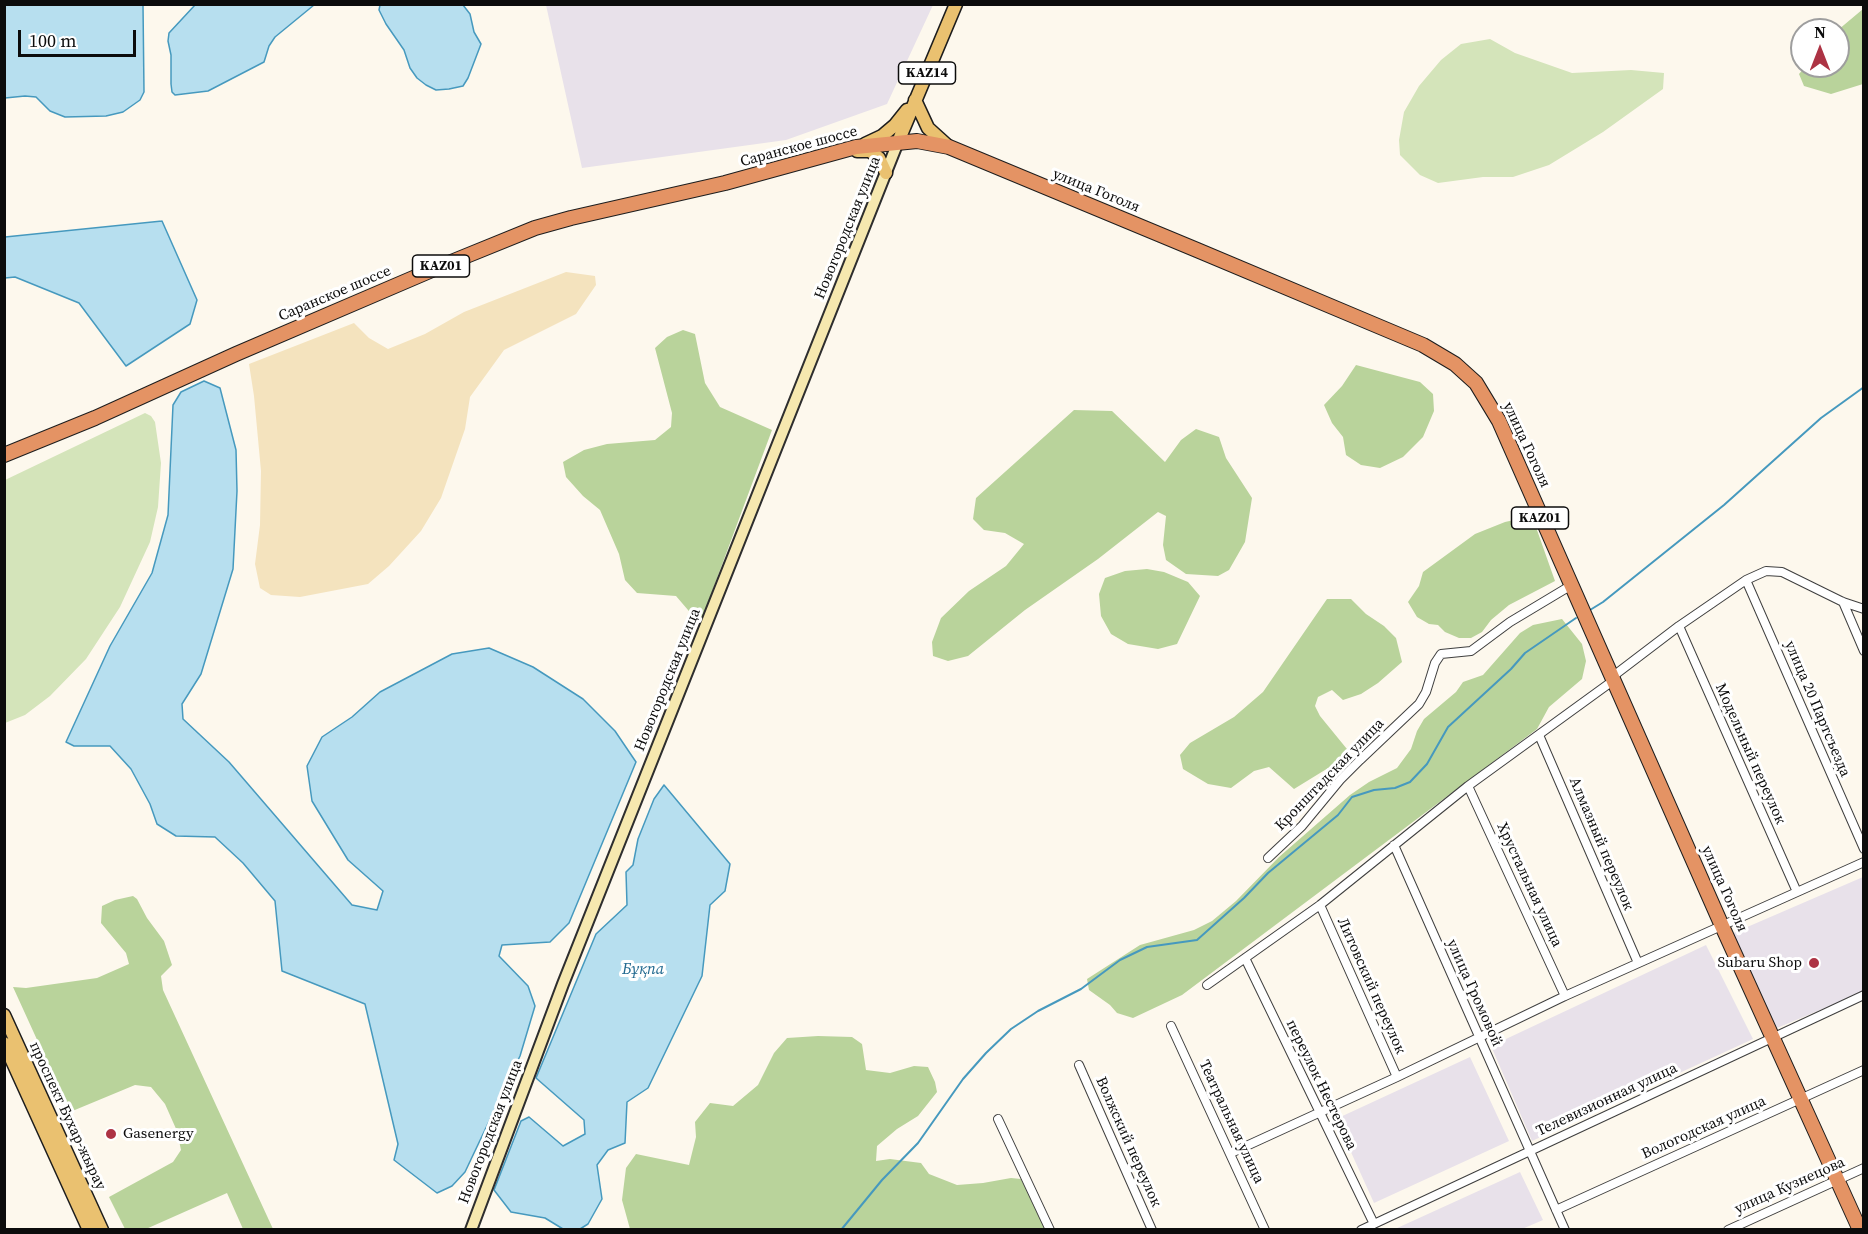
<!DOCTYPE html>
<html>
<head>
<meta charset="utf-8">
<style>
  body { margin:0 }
  #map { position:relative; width:1868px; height:1234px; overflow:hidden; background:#fdf8ed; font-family:"Source Serif 4",serif }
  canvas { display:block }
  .frame { position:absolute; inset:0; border:6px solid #0c0c0c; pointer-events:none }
  .north { position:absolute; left:1790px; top:18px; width:60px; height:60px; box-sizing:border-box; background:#fff; border:2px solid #9e9e9e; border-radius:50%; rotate:0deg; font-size:16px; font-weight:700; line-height:24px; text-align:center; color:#0c0c0c }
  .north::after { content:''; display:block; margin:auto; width:21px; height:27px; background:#ad3344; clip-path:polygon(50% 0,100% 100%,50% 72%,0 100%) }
  .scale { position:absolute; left:18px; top:30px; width:118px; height:27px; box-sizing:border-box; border:3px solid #0c0c0c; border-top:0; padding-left:8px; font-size:18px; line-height:21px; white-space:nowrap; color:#0c0c0c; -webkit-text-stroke:4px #fff; paint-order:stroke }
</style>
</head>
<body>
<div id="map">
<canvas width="1868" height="1234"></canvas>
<div class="frame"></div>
<div class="north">N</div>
<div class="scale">100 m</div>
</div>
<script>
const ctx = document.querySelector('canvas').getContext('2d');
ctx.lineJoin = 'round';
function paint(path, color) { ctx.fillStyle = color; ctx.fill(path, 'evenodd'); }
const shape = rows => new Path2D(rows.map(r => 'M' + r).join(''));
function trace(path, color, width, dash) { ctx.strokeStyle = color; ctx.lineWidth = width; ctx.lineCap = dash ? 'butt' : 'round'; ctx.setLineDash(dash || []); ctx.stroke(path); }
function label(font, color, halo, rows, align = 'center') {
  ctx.font = font + ' "Source Serif 4",serif'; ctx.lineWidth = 6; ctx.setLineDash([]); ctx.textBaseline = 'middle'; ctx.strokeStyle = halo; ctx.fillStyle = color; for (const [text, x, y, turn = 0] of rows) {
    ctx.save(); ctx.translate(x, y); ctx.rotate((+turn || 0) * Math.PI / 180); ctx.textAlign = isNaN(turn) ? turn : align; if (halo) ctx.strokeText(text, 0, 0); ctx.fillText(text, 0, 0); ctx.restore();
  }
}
paint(shape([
  [546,5,546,4,933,5,887,104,786,140,582,168],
  [1863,877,1863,992,1777,1028,1731,934],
  [1706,945,1753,1039,1532,1141,1491,1046],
  [1470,1057,1509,1141,1374,1203,1336,1119],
  [1520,1172,1543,1220,1522,1229,1395,1229]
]), '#e8e1ea');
paint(shape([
  [1490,39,1515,53,1572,73,1631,70,1664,73,1663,89,1603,132,1549,165,1513,177,1483,177,1438,183,1420,175,1400,155,1399,140,1404,112,1419,86,1441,60,1461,44],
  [145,413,151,416,155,422,161,463,158,507,150,542,120,607,86,659,50,696,25,715,5,723,5,480]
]), '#d4e4ba');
paint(shape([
  [1863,9,1863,84,1831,94,1804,86,1799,74,1806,66,1838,66,1838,30],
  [683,330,695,334,705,383,720,407,772,430,700,624,676,596,637,593,625,580,619,554,600,510,583,496,566,477,563,462,584,450,607,444,655,440,671,427,672,413,655,348,667,337],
  [1356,365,1420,382,1433,394,1434,411,1423,437,1403,457,1380,468,1361,465,1346,455,1343,437,1332,423,1324,405,1342,386],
  [1074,410,1112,411,1165,462,1181,440,1196,429,1219,437,1226,458,1252,498,1245,542,1229,570,1218,576,1186,574,1166,560,1163,545,1166,516,1158,512,1098,559,1025,610,968,656,948,661,933,656,932,642,941,618,969,591,1006,566,1024,544,1005,533,984,530,973,519,976,498],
  [1532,516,1555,581,1509,605,1491,620,1482,632,1471,638,1459,638,1445,632,1438,625,1429,624,1417,617,1408,602,1419,586,1423,572,1475,534,1505,522],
  [1147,569,1164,572,1188,582,1200,596,1177,644,1158,649,1128,644,1111,634,1101,616,1099,594,1105,578,1125,571],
  [1327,599,1351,599,1366,614,1384,626,1396,638,1402,662,1378,683,1361,694,1343,700,1332,690,1318,697,1315,706,1320,716,1351,754,1294,789,1269,767,1254,771,1231,788,1208,784,1183,769,1180,755,1190,743,1234,717,1263,692],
  [1562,619,1582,644,1586,661,1582,679,1549,707,1537,729,1182,995,1133,1018,1117,1013,1110,1005,1089,990,1087,979,1140,945,1194,930,1212,921,1236,901,1279,857,1350,795,1369,782,1397,768,1411,749,1417,731,1424,719,1456,692,1463,682,1483,675,1520,633,1533,625],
  [133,896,137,899,147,918,164,941,172,965,161,976,163,990,273,1229,243,1229,227,1193,146,1229,125,1229,109,1197,173,1162,181,1150,177,1131,165,1104,151,1087,135,1085,70,1112,13,987,26,988,97,978,129,964,126,953,101,923,102,906,115,900],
  [818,1036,852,1037,862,1044,866,1070,890,1073,914,1066,928,1067,935,1082,937,1092,918,1116,897,1129,877,1146,876,1161,890,1159,921,1163,929,1174,957,1185,983,1183,1011,1178,1021,1179,1045,1229,630,1229,622,1200,626,1168,636,1154,689,1165,696,1137,695,1122,710,1103,733,1106,758,1085,774,1053,787,1038]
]), '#b9d39b');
paint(shape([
  [566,272,595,276,596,285,576,314,504,350,470,397,465,429,441,498,421,531,389,566,368,584,300,597,271,595,260,588,255,564,260,525,261,471,254,396,249,364,354,323,369,338,388,349,425,334,464,312]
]), '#f4e3be');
const water = shape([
  [5,4,143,5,144,92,140,100,123,112,106,116,65,117,50,111,36,97,25,96,5,98,5,4],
  [195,5,195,4,314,5,275,37,269,46,264,62,208,91,175,95,172,92,171,84,171,55,168,41,169,33,195,5],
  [380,5,463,5,470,14,474,32,481,44,468,78,463,86,449,89,436,90,426,85,417,78,410,68,404,50,386,24,379,10,380,5],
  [162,221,197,300,190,324,126,366,79,303,15,277,5,278,5,237,162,221],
  [204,381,220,388,236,450,237,491,233,569,201,674,182,704,183,719,229,762,352,905,377,910,383,891,348,860,312,801,307,766,322,737,352,717,380,692,452,654,489,648,533,667,583,699,615,731,636,762,569,923,550,942,502,945,499,956,528,986,535,1006,520,1056,465,1172,452,1186,437,1193,394,1160,398,1144,365,1004,282,971,275,901,243,863,215,837,176,836,157,824,150,804,131,769,110,746,74,746,66,742,110,646,152,573,168,515,173,405,181,392,204,381],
  [664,785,730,864,725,891,710,905,702,976,648,1088,627,1102,625,1143,608,1150,597,1165,602,1199,588,1224,580,1229,563,1229,545,1218,511,1212,494,1190,521,1121,529,1117,563,1146,585,1134,584,1120,536,1078,596,934,627,905,626,872,633,865,638,839,654,799,664,785]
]);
paint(water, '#b7dfef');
trace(water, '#4699be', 1.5);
trace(shape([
  [1590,610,1603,602,1724,505,1821,418,1864,387],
  [841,1230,882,1180,918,1143,963,1079,986,1053,1011,1029,1038,1011,1081,989,1120,960,1147,947,1197,940,1244,898,1268,873,1338,815,1352,797,1374,790,1395,788,1410,782,1427,764,1448,727,1511,669,1525,653,1576,618]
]), '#4699be', 2);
const street = shape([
  [1746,580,1864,849],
  [1843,602,1864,651],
  [1679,626,1797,892],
  [1612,677,1679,626,1746,580,1766,571,1782,572,1843,602,1864,609],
  [1539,735,1638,963],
  [1468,786,1565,996],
  [1394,845,1565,1230],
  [1268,858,1302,826,1340,780,1360,760,1419,704,1426,692,1435,663,1441,654,1471,651,1510,622,1570,586],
  [1320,905,1397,1077],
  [1245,958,1374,1224],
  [1207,985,1320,905,1468,786,1614,680],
  [1171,1026,1265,1230],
  [1079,1065,1152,1230],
  [998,1119,1050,1230],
  [1231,1153,1397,1077,1565,996,1864,862],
  [1556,1210,1864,1070],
  [1361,1230,1864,995],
  [1728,1230,1864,1168]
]);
const secondary = shape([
  [471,1230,563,984,898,142]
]);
const primary = shape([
  [915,100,928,128,949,147],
  [898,142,956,4],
  [865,144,882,136,895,125,907,110],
  [857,151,870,151,879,158,886,173],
  [4,1015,102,1230],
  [4,1043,89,1230]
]);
const highway = shape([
  [4,455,95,418,236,354,439,267,535,228,571,218,725,183,856,147,917,141,949,147,1197,250,1423,345,1455,364,1476,383,1499,421,1722,926,1860,1230]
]);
trace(street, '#3f3f3f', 10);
trace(secondary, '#2e2e2e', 14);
trace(primary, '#1d1d1d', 15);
trace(highway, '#1d1d1d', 16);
trace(street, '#fff', 8);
trace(secondary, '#f6e8af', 10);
trace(primary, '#eac170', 12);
trace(highway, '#e49364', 14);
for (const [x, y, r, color] of [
  [1814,963,6,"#ad3344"],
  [111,1134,6,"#ad3344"]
]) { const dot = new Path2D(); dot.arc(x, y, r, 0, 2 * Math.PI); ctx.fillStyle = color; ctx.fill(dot); trace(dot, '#fff', 2); }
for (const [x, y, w] of [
  [927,73,57],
  [441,266,57],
  [1540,518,57]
]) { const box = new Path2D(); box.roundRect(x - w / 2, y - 11, w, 22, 4.5); ctx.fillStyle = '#fff'; ctx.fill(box); trace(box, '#0c0c0c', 1.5); }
label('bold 14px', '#0c0c0c', null, [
  ["KAZ14",927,73],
  ["KAZ01",441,266],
  ["KАZ01",1540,518]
]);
label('15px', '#0c0c0c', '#fff', [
  ["Саранское шоссе",799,147,-15],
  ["улица Гоголя",1096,191,22],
  ["Новогородская улица",848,228,-68],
  ["Саранское шоссе",335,294,-23],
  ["улица Гоголя",1526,445,65],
  ["Новогородская улица",668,680,-68],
  ["улица 20 Партсъезда",1817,709,67],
  ["Модельный переулок",1750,754,66],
  ["Кронштадская улица",1330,775,-46],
  ["Алмазный переулок",1601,844,67],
  ["Хрустальная улица",1529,885,65],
  ["улица Гоголя",1724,889,66],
  ["Литовский переулок",1371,986,66],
  ["улица Громовой",1474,993,66],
  ["переулок Нестерова",1321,1085,64],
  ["Телевизионная улица",1607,1100,-25],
  ["проспект Бухар-жырау",67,1116,65],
  ["Театральная улица",1231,1122,65],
  ["Вологодская улица",1704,1128,-24],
  ["Новогородская улица",491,1132,-69],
  ["Волжский переулок",1128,1142,66],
  ["улица Кузнецова",1790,1186,-24]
]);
label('15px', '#0c0c0c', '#fff', [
  ["Subaru Shop",1802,963],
  ["Gasenergy",123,1134,"left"]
], 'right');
label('italic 16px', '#236a90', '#fff', [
  ["Бұқпа",643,970]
]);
</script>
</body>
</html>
